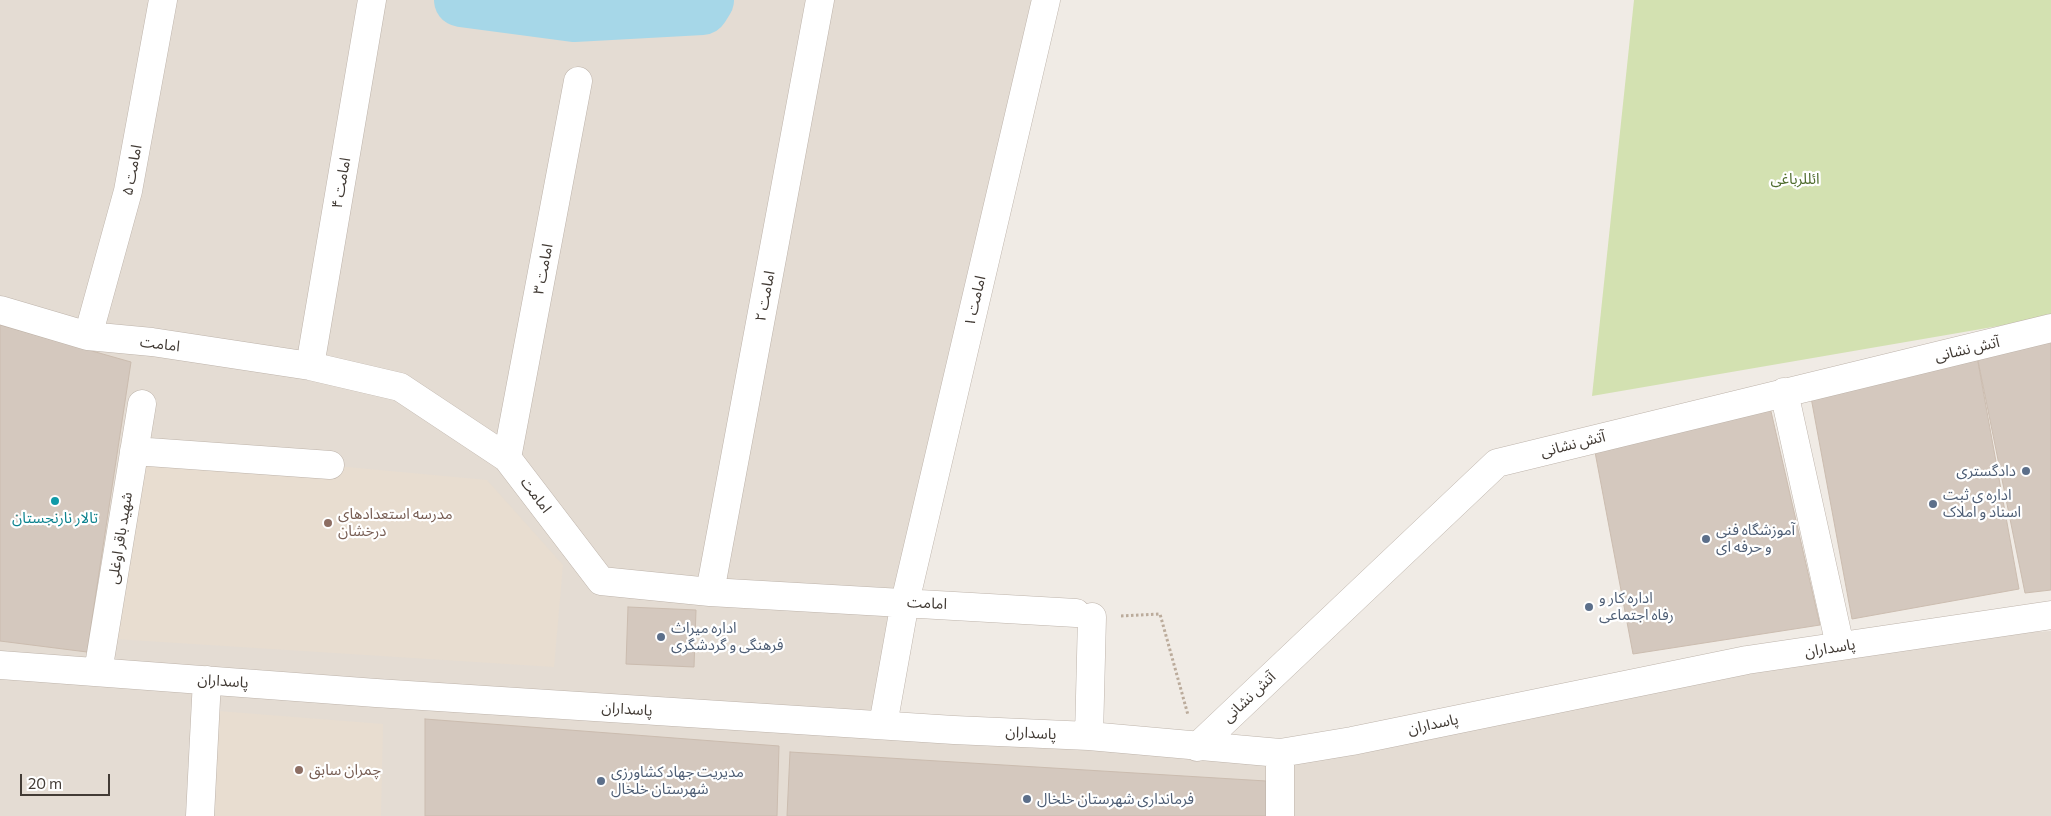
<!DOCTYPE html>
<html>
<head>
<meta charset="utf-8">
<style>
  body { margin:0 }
  #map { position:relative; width:2051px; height:816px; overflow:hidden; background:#f0ebe5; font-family:Commissioner,sans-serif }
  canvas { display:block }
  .scale { position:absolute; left:20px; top:774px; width:90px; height:22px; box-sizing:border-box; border:2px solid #423b35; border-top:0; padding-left:6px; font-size:15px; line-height:18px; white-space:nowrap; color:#423b35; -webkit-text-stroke:4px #fff; paint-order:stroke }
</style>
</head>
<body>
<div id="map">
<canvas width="2051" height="816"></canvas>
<div class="scale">20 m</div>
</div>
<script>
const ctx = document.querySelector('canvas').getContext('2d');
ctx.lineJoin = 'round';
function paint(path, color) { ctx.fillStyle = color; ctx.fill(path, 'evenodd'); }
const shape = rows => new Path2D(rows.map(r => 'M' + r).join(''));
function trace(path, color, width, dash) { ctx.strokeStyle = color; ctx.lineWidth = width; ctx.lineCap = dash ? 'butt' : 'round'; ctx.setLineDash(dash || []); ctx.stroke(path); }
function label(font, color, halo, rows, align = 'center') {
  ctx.font = font + ' Commissioner,"Noto Sans Arabic",sans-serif'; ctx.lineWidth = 4.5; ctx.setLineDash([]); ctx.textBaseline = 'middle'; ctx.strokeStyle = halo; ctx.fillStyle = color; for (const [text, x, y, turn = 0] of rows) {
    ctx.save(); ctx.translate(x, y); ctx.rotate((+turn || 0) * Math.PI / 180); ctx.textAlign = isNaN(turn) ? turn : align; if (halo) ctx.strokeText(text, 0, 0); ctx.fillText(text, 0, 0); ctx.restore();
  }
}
paint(shape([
  [0,0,515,0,702,8,708,0,1047,0,883,725,1280,753,1872,641,2051,631,2051,816,0,816]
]), '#e4dcd3');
paint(shape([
  [142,448,487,480,563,565,554,667,115,639],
  [218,711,383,724,381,816,215,816]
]), '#e8ddd0');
paint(shape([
  [1634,0,2051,0,2051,317,1592,396]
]), '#d3e1b1');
trace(shape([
  [461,0,574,15,702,8,707,0]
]), '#a6d7e8', 54);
const building = shape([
  [0,325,131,362,87,652,0,641,0,325],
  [2051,331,2051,590,2025,593,1976,351,2051,331],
  [1976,351,2019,589,1852,619,1810,392,1976,351],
  [1770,407,1820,625,1633,654,1595,452,1770,407],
  [628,607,696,610,694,667,626,664,628,607],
  [425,719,779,746,777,816,425,816,425,719],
  [790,752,1266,781,1266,816,787,816,790,752]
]);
paint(building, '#d4c8be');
trace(building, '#cbbcaf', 1);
const minor = shape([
  [0,310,88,336,152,342,310,366,400,387,507,458,601,581,710,592,1076,613],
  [88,336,128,191,163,0],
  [310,366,372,0],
  [1784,392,1840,646],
  [134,451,330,465],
  [507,458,578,81],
  [710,592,820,0],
  [0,665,376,693,954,730,1089,736,1280,753,1352,741,1747,660,2051,615],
  [98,672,142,404],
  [883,725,905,602,1046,0],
  [1089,736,1092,617],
  [1197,747,1497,463,2051,328],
  [1280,753,1280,816],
  [200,816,207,680]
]);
trace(minor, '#beb4ab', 29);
trace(shape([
  [1121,616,1160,614,1188,715]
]), '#bbab9b', 3, [2.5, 2.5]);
trace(minor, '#fff', 28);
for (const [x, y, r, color] of [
  [2026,471,5,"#5c6f8a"],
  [55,501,5,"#0f9aa8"],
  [1933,504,5,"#5c6f8a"],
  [328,523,5,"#8d6e63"],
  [1706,539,5,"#5c6f8a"],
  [1589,607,5,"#5c6f8a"],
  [661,637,5,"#5c6f8a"],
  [299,770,5,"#8d6e63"],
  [601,781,5,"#5c6f8a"],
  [1027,799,5,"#5c6f8a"]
]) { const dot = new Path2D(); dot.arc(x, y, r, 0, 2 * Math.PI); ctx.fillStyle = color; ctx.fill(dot); trace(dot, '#fff', 2); }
label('15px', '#423b35', '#fff', [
  ["امامت ۵",132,170,-79],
  ["امامت ۴",341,183,-80],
  ["امامت ۳",543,269,-79],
  ["امامت ۲",765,296,-79],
  ["امامت ۱",975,301,-77],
  ["امامت",160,344,7],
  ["آتش نشانی",1967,349,-13],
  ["آتش نشانی",1573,444,-14],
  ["امامت",536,495,53],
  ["شهید باقر اوغلی",120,538,-81],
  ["امامت",927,603,3],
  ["پاسداران",1830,648,-9],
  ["پاسداران",223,681,4],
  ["آتش نشانی",1249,697,-43],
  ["پاسداران",627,709,4],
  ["پاسداران",1433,724,-12],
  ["پاسداران",1031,733,3]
]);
label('15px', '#506d2f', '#fff', [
  ["ائللرباغی",1795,179]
]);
label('15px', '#4e5e75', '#fff', [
  ["دادگستری",2016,471,"right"],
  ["اداره ی ثبت",1943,495],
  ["اسناد و املاک",1943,512],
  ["آموزشگاه فنی",1716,530],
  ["و حرفه ای",1716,547],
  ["اداره کار و",1599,598],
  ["رفاه اجتماعی",1599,615],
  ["اداره میراث",671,628],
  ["فرهنگی و گردشگری",671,645],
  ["مدیریت جهاد کشاورزی",611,772],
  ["شهرستان خلخال",611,789],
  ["فرمانداری شهرستان خلخال",1037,799]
], 'left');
label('15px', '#785e54', '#fff', [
  ["مدرسه استعدادهای",338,514],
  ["درخشان",338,531],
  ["چمران سابق",309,770]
], 'left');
label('15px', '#0d838f', '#fff', [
  ["تالار نارنجستان",55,518]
]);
</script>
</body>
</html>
